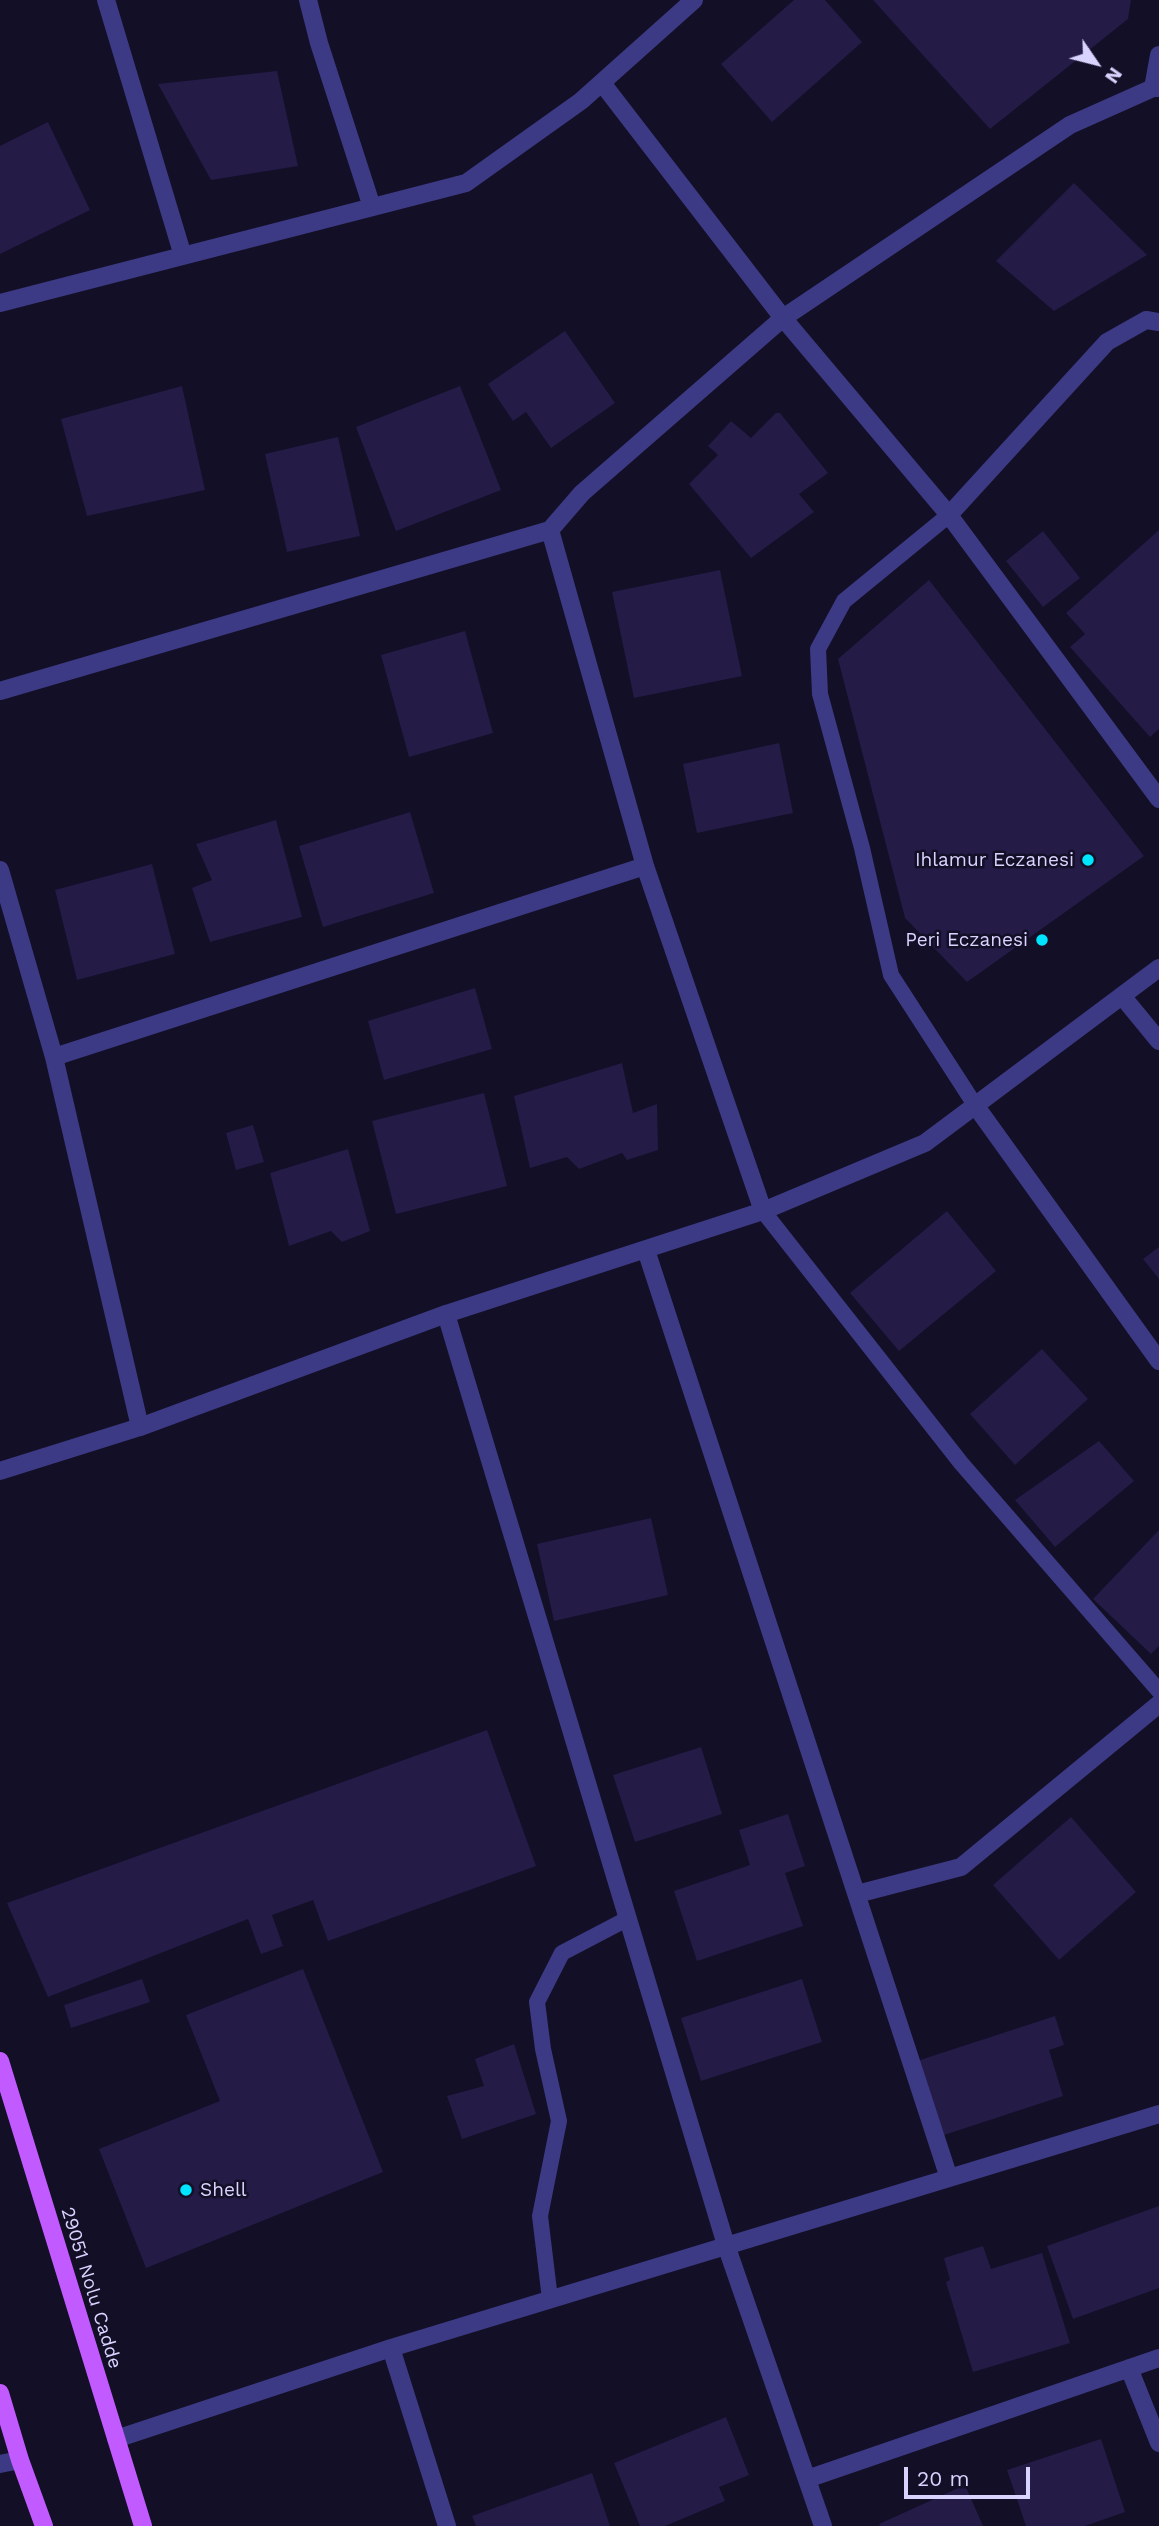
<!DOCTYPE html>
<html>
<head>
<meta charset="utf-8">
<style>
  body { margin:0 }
  #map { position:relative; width:1159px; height:2526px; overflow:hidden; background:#130f26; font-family:"Work Sans",sans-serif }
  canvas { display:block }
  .north { position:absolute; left:1061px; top:28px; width:70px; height:70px; -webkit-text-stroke:5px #130f26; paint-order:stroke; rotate:125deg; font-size:19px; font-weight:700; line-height:28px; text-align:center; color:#d9d4ff }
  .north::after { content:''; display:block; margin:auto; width:24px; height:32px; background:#d9d4ff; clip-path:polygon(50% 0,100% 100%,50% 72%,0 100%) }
  .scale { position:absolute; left:904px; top:2467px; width:126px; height:32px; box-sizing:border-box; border:4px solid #d9d4ff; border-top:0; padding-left:9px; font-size:21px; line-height:24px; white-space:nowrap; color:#d9d4ff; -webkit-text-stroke:5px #130f26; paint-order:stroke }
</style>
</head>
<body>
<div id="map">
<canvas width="1159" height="2526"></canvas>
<div class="north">N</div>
<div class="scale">20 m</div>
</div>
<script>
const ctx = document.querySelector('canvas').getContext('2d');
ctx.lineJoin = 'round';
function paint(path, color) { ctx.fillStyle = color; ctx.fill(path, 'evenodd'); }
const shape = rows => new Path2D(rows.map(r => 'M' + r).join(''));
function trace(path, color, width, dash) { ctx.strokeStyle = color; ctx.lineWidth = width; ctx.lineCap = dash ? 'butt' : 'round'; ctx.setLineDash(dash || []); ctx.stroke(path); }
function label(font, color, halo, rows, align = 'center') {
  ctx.font = font + ' "Work Sans",sans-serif'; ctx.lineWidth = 5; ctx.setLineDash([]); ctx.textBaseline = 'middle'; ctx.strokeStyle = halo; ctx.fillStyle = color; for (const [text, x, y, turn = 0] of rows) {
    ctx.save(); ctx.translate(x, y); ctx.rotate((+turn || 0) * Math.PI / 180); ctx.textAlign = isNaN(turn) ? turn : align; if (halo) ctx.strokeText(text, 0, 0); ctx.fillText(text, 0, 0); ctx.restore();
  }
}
paint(shape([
  [794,0,825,0,862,42,772,122,721,64],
  [873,0,1131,0,1128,19,990,129],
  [277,71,298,166,211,180,158,84],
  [48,122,90,210,0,254,0,146],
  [1074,183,1147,255,1054,311,996,261],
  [565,331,615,403,551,448,526,412,513,421,488,384],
  [182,386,205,490,87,516,61,419],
  [460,386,501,490,396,531,356,427],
  [776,413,780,413,828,473,799,494,814,512,751,558,689,484,718,455,708,446,731,421,751,438],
  [338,437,360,536,287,552,265,454],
  [1159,530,1159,729,1150,737,1070,647,1085,634,1066,613],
  [1043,531,1080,578,1043,607,1006,561],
  [720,570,742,676,634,698,612,592],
  [929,580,1144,856,967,982,905,918,838,659],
  [465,631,493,733,409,757,381,655],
  [779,743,793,813,697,833,683,764],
  [410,812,434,893,323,927,299,846],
  [276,820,302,917,210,942,192,888,212,880,196,844],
  [152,864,175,954,77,980,55,890],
  [475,988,492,1049,384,1080,368,1021],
  [622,1063,633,1113,657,1104,658,1150,627,1160,622,1153,579,1169,567,1157,530,1168,514,1096],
  [484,1093,507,1186,396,1214,372,1121],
  [253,1125,264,1162,236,1170,226,1133],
  [348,1149,370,1231,342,1242,331,1231,289,1246,270,1173],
  [947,1211,996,1271,899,1351,850,1293],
  [1159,1247,1159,1279,1143,1259],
  [1042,1349,1088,1399,1015,1465,970,1414],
  [1099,1441,1134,1481,1055,1547,1015,1500],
  [651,1518,668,1595,554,1621,537,1544],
  [1159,1530,1159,1646,1151,1654,1093,1599],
  [487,1730,536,1866,328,1941,313,1900,272,1915,283,1946,261,1954,248,1919,48,1997,7,1903],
  [701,1747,722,1814,635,1842,613,1775],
  [788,1814,805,1866,785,1873,803,1926,697,1961,674,1891,750,1865,739,1830],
  [1071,1817,1136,1892,1059,1960,993,1885],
  [303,1969,383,2172,146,2268,99,2149,220,2101,186,2015],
  [142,1979,150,2002,71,2028,64,2005],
  [802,1979,822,2042,701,2081,681,2018],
  [1055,2016,1064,2045,1049,2050,1063,2096,938,2137,914,2062],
  [514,2044,536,2114,462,2139,447,2096,484,2086,475,2059],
  [1159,2206,1159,2288,1073,2319,1047,2246],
  [983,2246,991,2269,1042,2253,1070,2343,973,2372,946,2282,950,2280,944,2258],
  [726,2417,749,2475,719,2487,725,2501,665,2526,640,2526,614,2463],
  [1101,2439,1125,2512,1085,2526,1026,2526,1007,2470],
  [592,2473,610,2526,476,2526,472,2516],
  [965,2485,983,2526,880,2526,879,2524]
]), '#241b47');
trace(shape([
  [949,515,844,601,818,649,820,694,862,848,891,975,975,1105],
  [763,1211,961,1463,1159,1691],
  [550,2299,540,2216,559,2121,543,2049,537,2002,562,1953,627,1919]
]), '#3d3a85', 16);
trace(shape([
  [106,0,183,256],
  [308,0,319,43,372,207],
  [602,83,783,318,949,515,1159,799],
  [1153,88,1159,55],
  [0,303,466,183,581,101,694,0],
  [949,515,1107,342,1146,320,1159,322],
  [550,530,645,866,763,1211],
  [0,691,550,530,582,493,783,318,1070,125,1153,88,1159,88],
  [0,870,54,1057,140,1427],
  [1122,996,1159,1041],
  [54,1057,645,866],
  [975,1105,1159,1361],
  [646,1250,949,2178],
  [446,1314,726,2245,823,2526],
  [857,1894,961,1867,1159,1704],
  [391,2348,447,2526],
  [1129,2368,1159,2443],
  [116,2439,391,2348,1159,2114],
  [0,2464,20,2460],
  [807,2479,1159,2358]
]), '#3d3a85', 18);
trace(shape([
  [0,1471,140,1427,446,1314,763,1211,925,1143,1159,968]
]), '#3d3a85', 18);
trace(shape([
  [0,2061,143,2526],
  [0,2393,20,2460,44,2526]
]), '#c25bff', 18);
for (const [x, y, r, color] of [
  [1088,860,7,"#00e5ff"],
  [1042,940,7,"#00e5ff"],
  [186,2190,7,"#00e5ff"]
]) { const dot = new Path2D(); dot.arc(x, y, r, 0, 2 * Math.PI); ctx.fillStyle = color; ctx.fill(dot); trace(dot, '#130f26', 2.5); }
label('19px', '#d9d4ff', '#130f26', [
  ["Ihlamur Eczanesi",1074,860],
  ["Peri Eczanesi",1028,940],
  ["Shell",200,2190,"left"]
], 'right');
label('19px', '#d9d4ff', '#130f26', [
  ["29051 Nolu Cadde",91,2288,73]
]);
</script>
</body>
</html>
